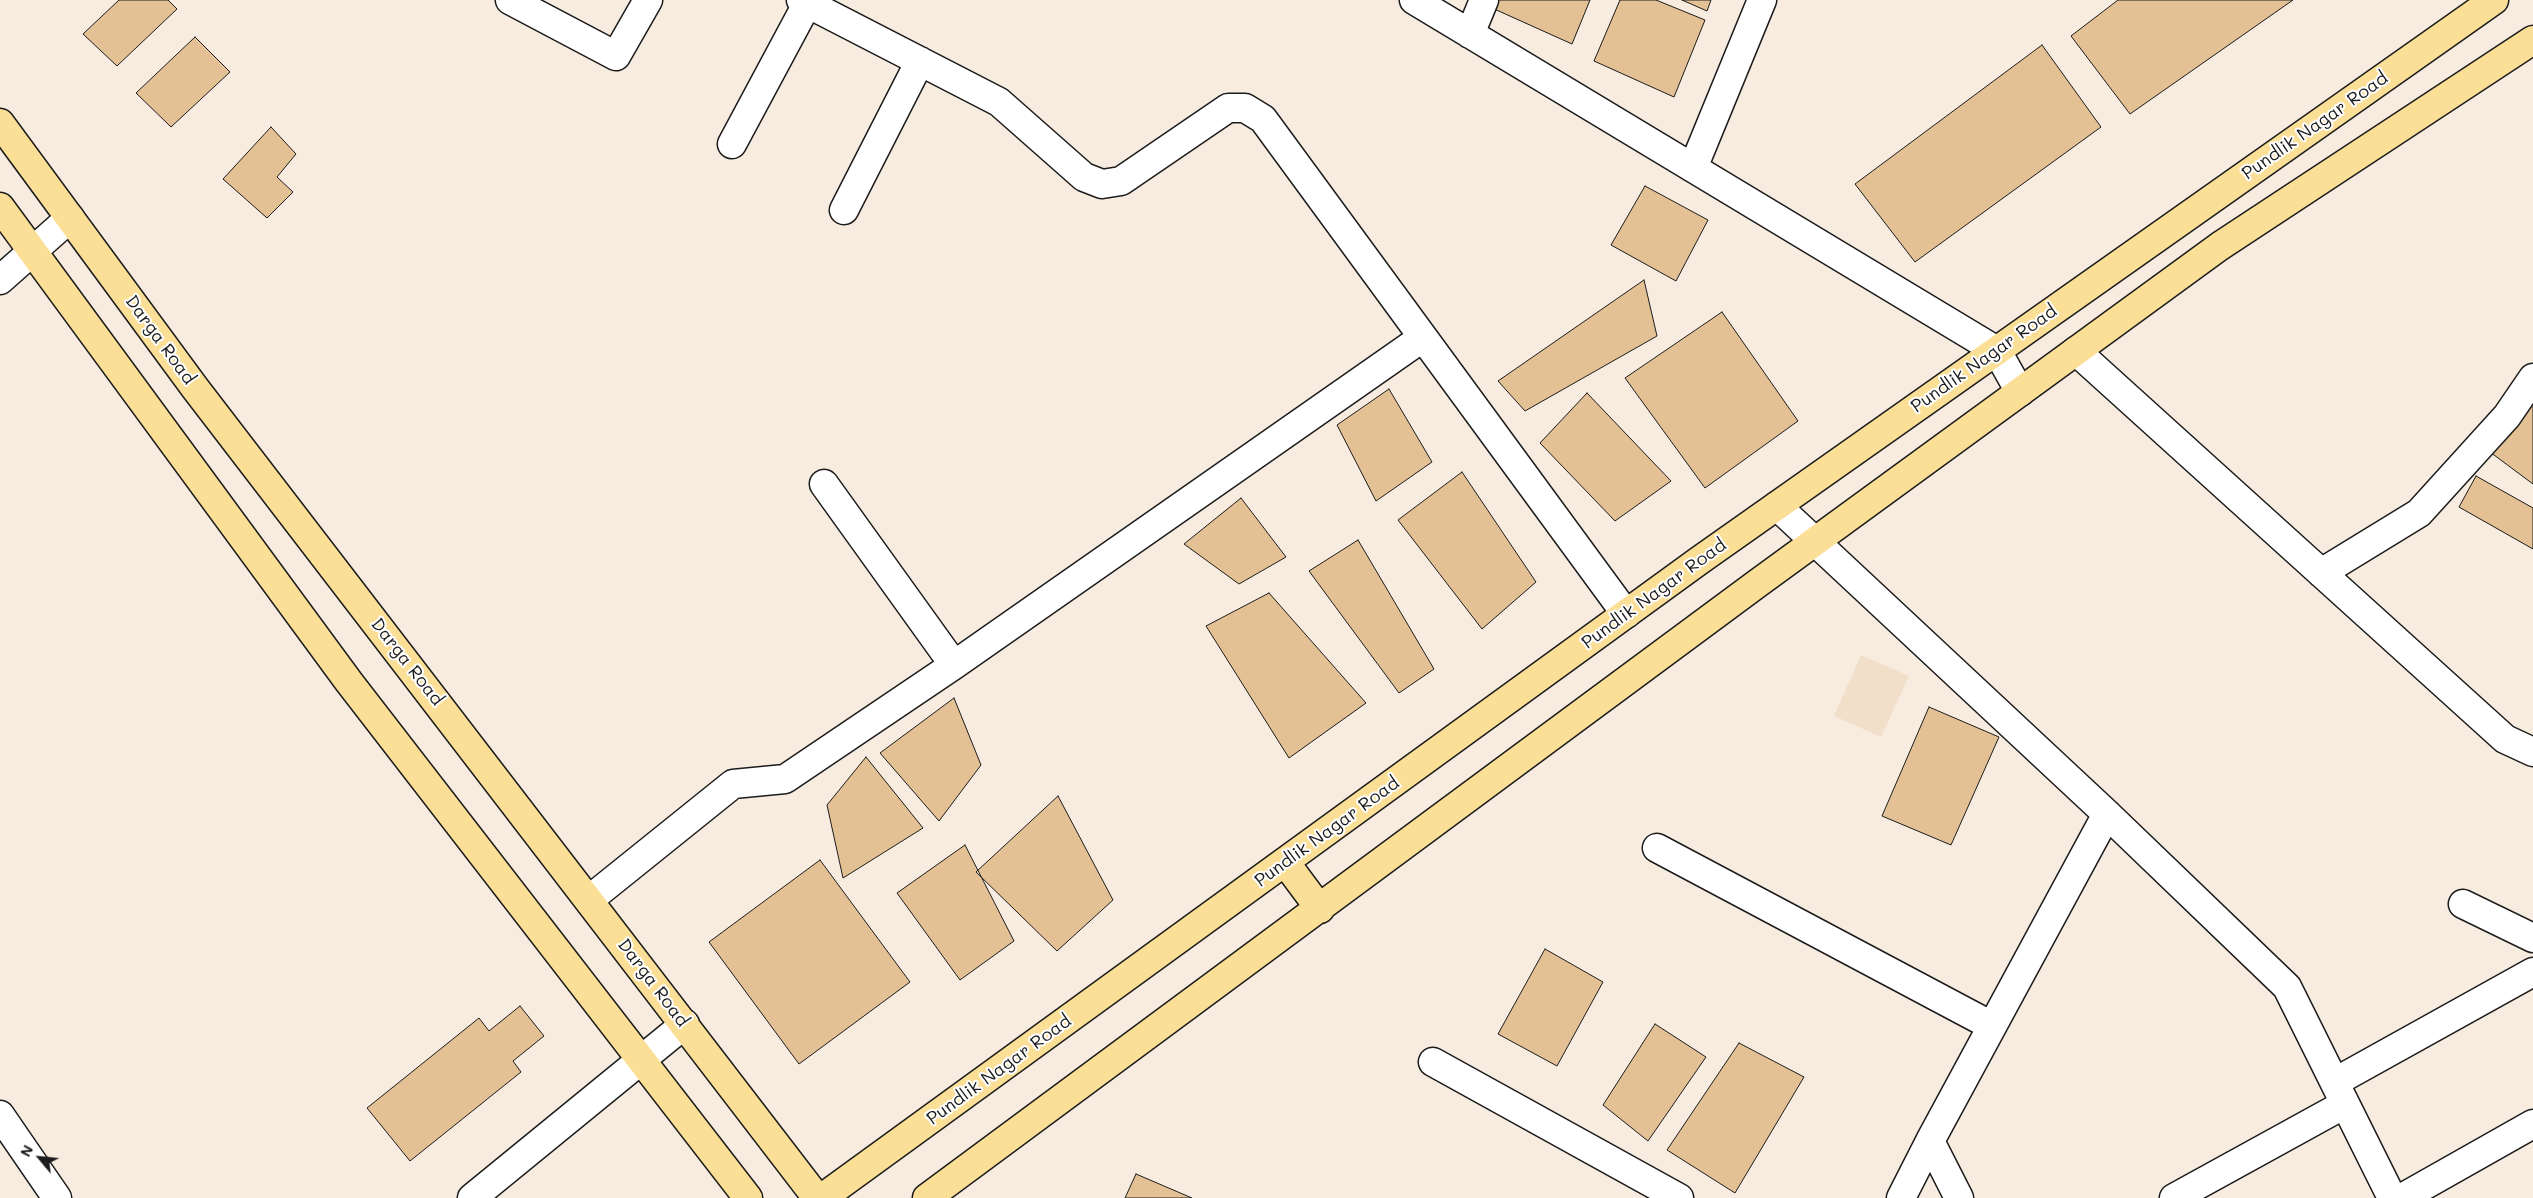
<!DOCTYPE html>
<html>
<head>
<meta charset="utf-8">
<style>
  body { margin:0 }
  #map { position:relative; width:2533px; height:1198px; overflow:hidden; background:#f7ecdf; font-family:Mali,sans-serif }
  canvas { display:block }
  .north { position:absolute; left:15px; top:1133px; width:50px; height:50px; -webkit-text-stroke:4px #fff; paint-order:stroke; rotate:298deg; font-size:14px; font-weight:700; line-height:20px; text-align:center; color:#1c1c1c }
  .north::after { content:''; display:block; margin:auto; width:18px; height:22px; background:#1c1c1c; clip-path:polygon(50% 0,100% 100%,50% 72%,0 100%) }
</style>
</head>
<body>
<div id="map">
<canvas width="2533" height="1198"></canvas>
<div class="north">N</div>
</div>
<script>
const ctx = document.querySelector('canvas').getContext('2d');
ctx.lineJoin = 'round';
function paint(path, color) { ctx.fillStyle = color; ctx.fill(path, 'evenodd'); }
const shape = rows => new Path2D(rows.map(r => 'M' + r).join(''));
function trace(path, color, width, dash) { ctx.strokeStyle = color; ctx.lineWidth = width; ctx.lineCap = dash ? 'butt' : 'round'; ctx.setLineDash(dash || []); ctx.stroke(path); }
function label(font, color, halo, rows, align = 'center') {
  ctx.font = font + ' Mali,sans-serif'; ctx.lineWidth = 4; ctx.setLineDash([]); ctx.textBaseline = 'middle'; ctx.strokeStyle = halo; ctx.fillStyle = color; for (const [text, x, y, turn = 0] of rows) {
    ctx.save(); ctx.translate(x, y); ctx.rotate((+turn || 0) * Math.PI / 180); ctx.textAlign = isNaN(turn) ? turn : align; if (halo) ctx.strokeText(text, 0, 0); ctx.fillText(text, 0, 0); ctx.restore();
  }
}
paint(shape([
  [1861,655,1909,676,1881,737,1834,716]
]), '#f1dfc9');
const building = shape([
  [119,0,168,0,177,9,117,66,83,34,119,0],
  [1496,0,1590,0,1572,44,1492,8,1496,0],
  [1620,0,1656,0,1705,20,1674,97,1594,61,1620,0],
  [1682,0,1711,0,1707,11,1682,0],
  [2118,0,2293,0,2130,114,2071,36,2118,0],
  [195,37,230,72,171,127,136,93,195,37],
  [2042,45,2101,127,1915,262,1855,184,2042,45],
  [271,127,296,154,277,177,293,192,267,218,223,179,271,127],
  [1645,186,1708,220,1676,281,1611,245,1645,186],
  [1644,280,1657,336,1525,411,1498,381,1644,280],
  [1722,312,1798,421,1705,488,1625,378,1722,312],
  [1389,389,1432,462,1376,501,1337,425,1389,389],
  [1587,393,1671,481,1615,521,1540,443,1587,393],
  [2533,395,2533,484,2490,452,2533,395],
  [1462,472,1536,582,1482,629,1398,520,1462,472],
  [2476,476,2533,508,2533,549,2459,507,2476,476],
  [1241,498,1286,557,1239,584,1184,544,1241,498],
  [1358,540,1434,669,1399,693,1309,571,1358,540],
  [1269,593,1366,703,1289,758,1206,626,1269,593],
  [954,698,981,765,939,821,880,753,954,698],
  [1929,707,1999,737,1951,845,1882,816,1929,707],
  [866,757,923,828,843,878,827,805,866,757],
  [1058,796,1113,900,1057,951,976,872,1058,796],
  [965,845,1014,941,960,980,897,893,965,845],
  [820,860,910,982,799,1064,709,942,820,860],
  [1545,949,1603,982,1557,1066,1498,1034,1545,949],
  [520,1006,544,1036,513,1061,521,1072,410,1161,367,1108,479,1018,489,1031,520,1006],
  [1655,1024,1706,1057,1648,1141,1603,1105,1655,1024],
  [1739,1043,1804,1077,1735,1193,1667,1150,1739,1043],
  [1136,1174,1192,1198,1125,1198,1136,1174]
]);
paint(building, '#e4c195');
trace(building, '#1c1c1c', 1);
const minor = shape([
  [510,0,616,56,648,0],
  [801,0,999,102,1084,177,1102,184,1121,181,1228,108,1245,108,1263,119,1626,614],
  [1414,0,1997,351,2020,392],
  [1470,34,1484,0],
  [732,144,807,4],
  [1693,168,1762,0],
  [844,210,920,61],
  [0,280,70,218],
  [2076,351,2505,739,2533,752],
  [824,484,954,665],
  [1777,506,2107,814,2287,987,2392,1198],
  [2321,573,2419,513,2507,416,2533,378],
  [1657,848,1992,1026],
  [590,899,733,784,785,779,954,665,1422,338],
  [2463,904,2533,938],
  [1433,1062,1679,1198],
  [2335,1082,2533,972],
  [0,1115,57,1198],
  [1930,1141,1959,1198],
  [472,1198,685,1024],
  [1901,1198,1930,1141,2107,814],
  [2174,1198,2345,1104],
  [2402,1198,2533,1124]
]);
const major = shape([
  [0,123,195,388,817,1198],
  [0,207,349,682,748,1198],
  [1285,862,1320,909],
  [822,1198,1700,560,2494,0],
  [927,1198,1758,583,2220,246,2533,40]
]);
trace(minor, '#1c1c1c', 31);
trace(major, '#1c1c1c', 31);
trace(minor, '#fff', 28);
trace(major, '#fbdf96', 28);
label('18px', '#1c1c1c', '#fff', [
  ["Pundlik Nagar Road",2315,126,-35],
  ["Darga Road",160,340,54],
  ["Pundlik Nagar Road",1984,359,-35],
  ["Pundlik Nagar Road",1654,594,-36],
  ["Darga Road",407,662,52],
  ["Pundlik Nagar Road",1327,832,-36],
  ["Darga Road",653,983,53],
  ["Pundlik Nagar Road",999,1070,-36]
]);
</script>
</body>
</html>
